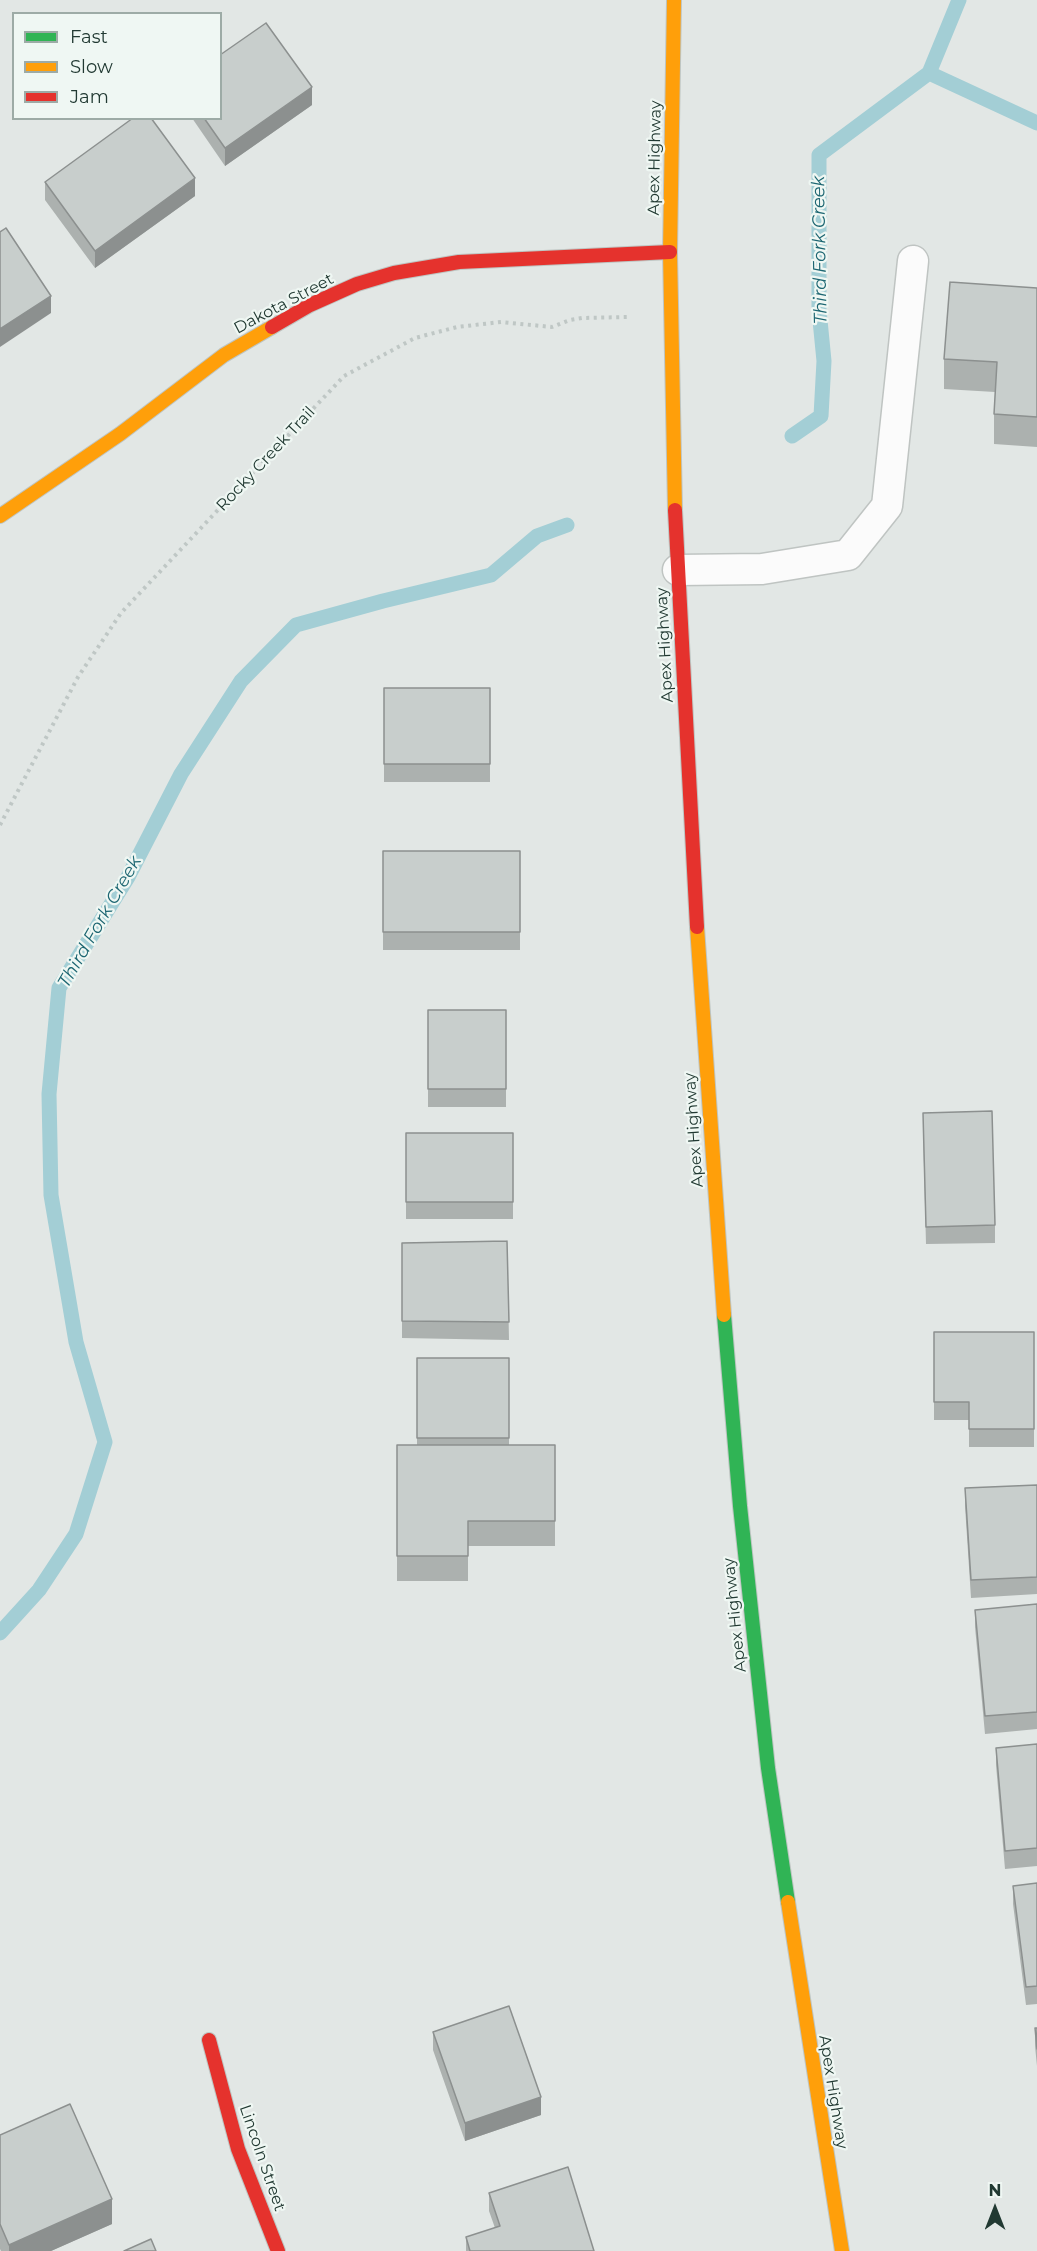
<!DOCTYPE html>
<html>
<head>
<meta charset="utf-8">
<style>
  body { margin:0 }
  #map { position:relative; width:1037px; height:2251px; overflow:hidden; background:#e2e7e5; font-family:Montserrat,sans-serif }
  canvas { display:block }
  .legend { position:absolute; left:12px; top:12px; width:210px; height:108px; box-sizing:border-box; background:#eff7f3; border:2px solid #9daba6; margin:0; padding:8px 10px; list-style:none; font-size:18px; color:#213932 }
  .legend li { display:flex; align-items:center; gap:12px; height:30px }
  .legend b { width:30px; border:2px solid #9daba6 }
  .north { position:absolute; left:965px; top:2179px; width:60px; height:60px; -webkit-text-stroke:4px #eff7f3; paint-order:stroke; rotate:0deg; font-size:16px; font-weight:700; line-height:24px; text-align:center; color:#213932 }
  .north::after { content:''; display:block; margin:auto; width:21px; height:27px; background:#213932; clip-path:polygon(50% 0,100% 100%,50% 72%,0 100%) }
</style>
</head>
<body>
<div id="map">
<canvas width="1037" height="2251"></canvas>
<ul class="legend">
<li><b style="height:8px;background:#30b455"></b>Fast</li>
<li><b style="height:8px;background:#ff9f0a"></b>Slow</li>
<li><b style="height:8px;background:#e5322d"></b>Jam</li>
</ul>
<div class="north">N</div>
</div>
<script>
const ctx = document.querySelector('canvas').getContext('2d');
ctx.lineJoin = 'round';
const shape = rows => new Path2D(rows.map(r => 'M' + r).join(''));
function trace(path, color, width, dash) { ctx.strokeStyle = color; ctx.lineWidth = width; ctx.lineCap = dash ? 'butt' : 'round'; ctx.setLineDash(dash || []); ctx.stroke(path); }
function paint(path, color) { ctx.fillStyle = color; ctx.fill(path, 'evenodd'); }
function label(font, color, halo, rows, align = 'center') {
  ctx.font = font + ' Montserrat,sans-serif'; ctx.lineWidth = 4.5; ctx.setLineDash([]); ctx.textBaseline = 'middle'; ctx.strokeStyle = halo; ctx.fillStyle = color; for (const [text, x, y, turn = 0] of rows) {
    ctx.save(); ctx.translate(x, y); ctx.rotate((+turn || 0) * Math.PI / 180); ctx.textAlign = isNaN(turn) ? turn : align; if (halo) ctx.strokeText(text, 0, 0); ctx.fillText(text, 0, 0); ctx.restore();
  }
}
trace(shape([
  [929,73,1037,123],
  [792,436,821,416,824,361,819,310,819,155,929,73,959,0],
  [0,1633,39,1590,76,1534,105,1442,76,1342,51,1195,49,1094,59,988,128,877,181,774,241,681,296,625,383,601,491,575,537,536,567,525]
]), '#a3ced5', 15);
const lane = shape([
  [678,570,762,569,848,555,887,506,913,261]
]);
const fast = shape([
  [724,1315,740,1506,768,1768,788,1902]
]);
const slow = shape([
  [674,0,670,252,675,510],
  [0,516,120,434,224,355,272,327],
  [697,927,724,1315],
  [788,1902,842,2251]
]);
const jam = shape([
  [272,327,310,305,357,284,394,273,459,262,670,252],
  [675,510,697,927],
  [209,2040,238,2149,278,2251]
]);
trace(lane, '#bfc4c2', 33);
trace(fast, '#bec5c2', 16);
trace(slow, '#bec5c2', 16);
trace(jam, '#bec5c2', 16);
trace(shape([
  [0,825,78,677,121,613,344,376,415,338,457,327,501,322,552,327,570,320,582,318,629,317]
]), '#bfc7c5', 4, [3, 4.5]);
trace(lane, '#fbfbfb', 30);
trace(fast, '#30b455', 14);
trace(slow, '#ff9f0a', 14);
trace(jam, '#e5322d', 14);
paint(shape([
  [312,105,225,166,192,118,220,118],
  [45,182,195,196,95,268,45,200],
  [1037,288,1037,447,994,444,994,414,995,392,944,389,944,359],
  [384,688,490,688,490,782,384,782],
  [383,851,520,851,520,950,383,950],
  [428,1010,506,1010,506,1107,428,1107],
  [923,1130,995,1225,995,1243,926,1244],
  [406,1133,513,1133,513,1219,406,1219],
  [507,1241,509,1340,402,1338,402,1243],
  [934,1332,1034,1332,1034,1447,969,1447,969,1420,934,1420],
  [417,1358,509,1358,509,1445,555,1445,555,1546,468,1546,468,1581,397,1581,397,1445,417,1445],
  [1037,1485,1037,1594,971,1598,965,1506,965,1488],
  [1037,1604,1037,1729,985,1734,975,1627,975,1610],
  [1037,1744,1037,1866,1005,1869,996,1765,996,1748],
  [1037,1883,1037,2004,1026,2005,1013,1904,1013,1886],
  [1035,2028,1037,2028,1037,2066,1035,2046],
  [433,2032,541,2115,465,2141,433,2050],
  [0,2135,112,2224,51,2251,1,2251,0,2249],
  [489,2193,594,2251,466,2251,466,2237,495,2228,489,2211]
]), '#acb1af');
paint(shape([
  [312,87,312,105,225,166,225,148],
  [195,178,195,196,95,268,95,251],
  [51,296,51,313,0,347,0,329],
  [541,2097,541,2115,465,2141,465,2123],
  [112,2199,112,2224,51,2251,9,2251,9,2245]
]), '#8c908f');
const building = shape([
  [266,23,312,87,225,148,204,118,220,118,220,55,266,23],
  [133,118,151,118,195,178,95,251,45,182,133,118],
  [6,228,51,296,0,329,0,232,6,228],
  [950,282,1037,288,1037,417,994,414,997,362,944,359,950,282],
  [384,688,490,688,490,764,384,764,384,688],
  [383,851,520,851,520,932,383,932,383,851],
  [428,1010,506,1010,506,1089,428,1089,428,1010],
  [992,1111,995,1225,926,1227,923,1113,992,1111],
  [406,1133,513,1133,513,1202,406,1202,406,1133],
  [507,1241,509,1322,402,1321,402,1243,507,1241],
  [934,1332,1034,1332,1034,1429,969,1429,969,1402,934,1402,934,1332],
  [417,1358,509,1358,509,1438,417,1438,417,1358],
  [397,1445,555,1445,555,1521,468,1521,468,1556,397,1556,397,1445],
  [1037,1485,1037,1577,971,1580,965,1488,1037,1485],
  [1037,1604,1037,1712,985,1716,975,1610,1037,1604],
  [1037,1744,1037,1848,1005,1851,996,1748,1037,1744],
  [1037,1883,1037,1986,1026,1987,1013,1886,1037,1883],
  [509,2006,541,2097,465,2123,433,2032,509,2006],
  [1035,2028,1037,2028,1037,2049,1035,2028],
  [70,2104,112,2199,9,2245,0,2224,0,2135,70,2104],
  [568,2167,594,2251,470,2251,466,2237,500,2226,489,2193,568,2167],
  [151,2239,156,2251,124,2251,151,2239]
]);
paint(building, '#c8cecc');
trace(building, '#8c908f', 1.5);
label('16px', '#213932', '#eff7f3', [
  ["Apex Highway",655,158,-89],
  ["Dakota Street",284,304,-28],
  ["Rocky Creek Trail",266,459,-47],
  ["Apex Highway",665,645,-93],
  ["Apex Highway",694,1130,-94],
  ["Apex Highway",735,1615,-96],
  ["Apex Highway",833,2092,81],
  ["Lincoln Street",262,2158,71]
]);
label('italic 18px', '#1d6672', '#eff7f3', [
  ["Third Fork Creek",820,250,-91],
  ["Third Fork Creek",100,922,-60]
]);
</script>
</body>
</html>
